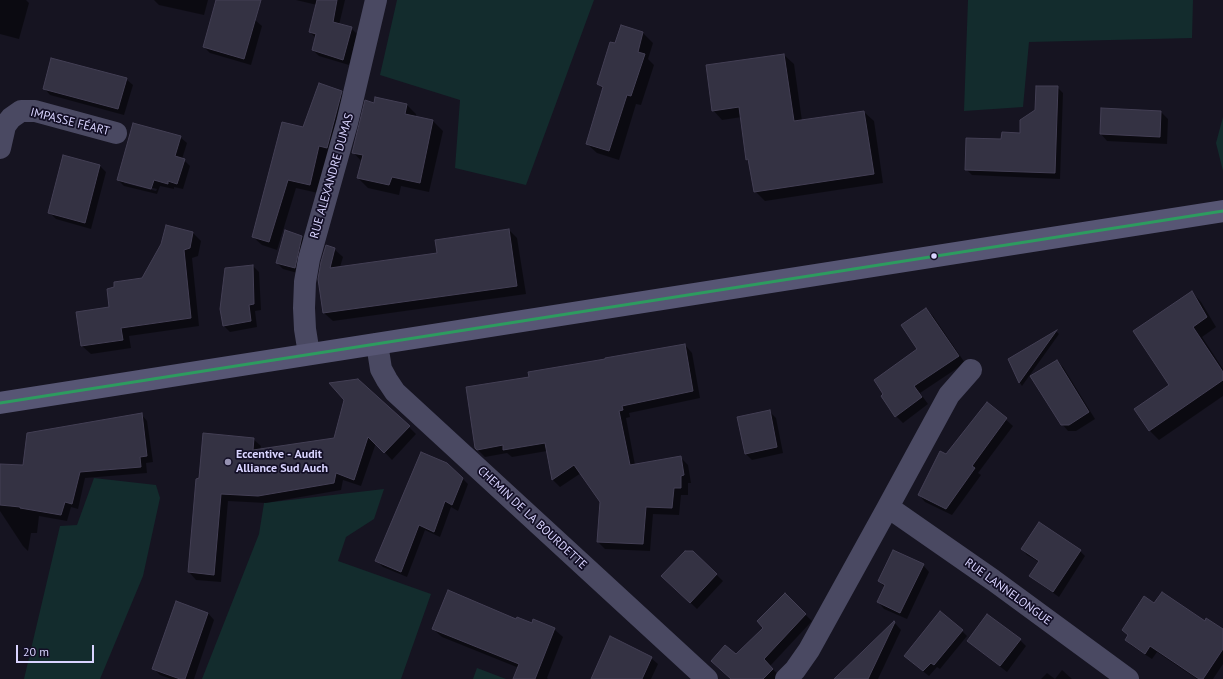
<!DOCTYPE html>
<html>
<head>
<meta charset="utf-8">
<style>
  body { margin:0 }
  #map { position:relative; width:1223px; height:679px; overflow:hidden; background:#161421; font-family:"PT Sans",sans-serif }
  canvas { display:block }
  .scale { position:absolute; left:16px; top:645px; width:78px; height:18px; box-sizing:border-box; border:2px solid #d9d4ff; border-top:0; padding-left:5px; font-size:12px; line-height:14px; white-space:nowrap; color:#d9d4ff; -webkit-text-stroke:3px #130f26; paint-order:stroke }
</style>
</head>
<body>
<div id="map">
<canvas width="1223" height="679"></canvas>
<div class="scale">20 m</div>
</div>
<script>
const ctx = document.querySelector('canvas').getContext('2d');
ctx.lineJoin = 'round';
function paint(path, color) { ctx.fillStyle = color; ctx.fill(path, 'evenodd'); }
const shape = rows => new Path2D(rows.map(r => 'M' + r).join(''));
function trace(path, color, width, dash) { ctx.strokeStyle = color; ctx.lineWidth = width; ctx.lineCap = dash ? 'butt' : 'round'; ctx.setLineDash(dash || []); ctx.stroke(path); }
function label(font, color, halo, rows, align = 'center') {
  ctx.font = font + ' "PT Sans",sans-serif'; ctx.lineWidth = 3.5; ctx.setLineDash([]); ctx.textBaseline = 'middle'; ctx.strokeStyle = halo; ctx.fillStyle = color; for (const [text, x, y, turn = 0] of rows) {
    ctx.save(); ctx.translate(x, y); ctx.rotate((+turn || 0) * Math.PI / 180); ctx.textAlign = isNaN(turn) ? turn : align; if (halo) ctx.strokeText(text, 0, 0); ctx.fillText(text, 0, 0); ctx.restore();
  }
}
paint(shape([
  [397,0,594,0,526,185,455,168,460,100,380,75],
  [968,0,1193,0,1192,38,1029,42,1023,107,964,111],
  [1223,117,1223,171,1216,143],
  [94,478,156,485,160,498,143,576,100,679,24,679,60,526,77,525],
  [384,489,374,519,346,537,338,561,431,594,401,679,202,679,259,534,264,503],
  [477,668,506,679,473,679]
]), '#132c2d');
paint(shape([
  [0,0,26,0,29,3,19,39,0,34],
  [154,0,208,0,204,15,159,5],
  [296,0,345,0,339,25,351,28,357,34,349,65,319,56,313,50,316,38,310,32,317,5],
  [215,8,255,20,262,26,251,65,210,53,204,47],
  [622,26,643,33,653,43,648,59,654,65,641,105,636,104,619,160,597,153,587,144,604,90,598,84,616,45],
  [784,55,794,64,802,121,864,112,874,121,883,183,765,201,755,191,750,162,747,159,742,117,722,120,713,110,707,66],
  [126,79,133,85,124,115,50,95,44,88],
  [1057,87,1063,93,1060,179,972,175,966,169,1002,140,1021,134,1036,111],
  [341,92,350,100,318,193,296,188,277,250,262,245,253,237,304,128],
  [407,105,416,114,416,117,433,121,443,131,429,192,401,186,399,195,368,188,358,178,362,162,353,152],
  [1102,109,1161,112,1168,119,1167,144,1107,141,1101,134],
  [180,137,187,143,182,159,184,160,190,166,183,189,174,187,174,189,160,186,157,194,124,186,118,180],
  [124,181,157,189,156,191,124,183],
  [100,166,106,172,91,229,56,219,49,212],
  [509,230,517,238,526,294,333,321,324,313,327,246,334,249,343,257,340,267,438,254],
  [286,232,302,237,308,244,301,274,283,269,277,263],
  [193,233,201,241,198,256,192,258,199,326,129,336,131,348,91,354,82,346,110,308,142,279],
  [253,266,259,272,261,310,255,311,257,327,230,332,223,325],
  [1192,292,1201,302,1216,327,1202,337,1223,369,1223,396,1159,440,1150,431,1136,410,1170,385],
  [926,309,933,316,965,363,920,393,928,404,903,423,896,416,882,397,918,349],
  [1056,331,1059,334,1022,386,1020,383,1009,359],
  [685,345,692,353,700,398,629,413,630,417,626,418,635,465,680,457,688,465,691,483,688,483,688,495,681,495,679,515,653,514,650,551,605,549,598,542,601,501,581,473,560,487,553,480,547,451,512,457,507,453,485,457,476,448,530,378],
  [1057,361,1063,367,1095,419,1076,431,1068,431,1062,424],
  [987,403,1013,426,978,473,981,475,952,515,925,502,919,495,946,455],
  [770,412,776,418,783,453,752,460,746,454],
  [141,414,147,421,153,462,146,463,147,473,85,478,78,509,71,507,67,521,39,516,37,533,31,533,28,551,23,546,0,511,0,465,24,466],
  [409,427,416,434,392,460,376,443,361,486,343,480,341,490,266,503,228,501,221,582,196,580,189,572,197,480,253,439,261,446,260,450],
  [462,478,468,484,458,511,451,507,440,537,425,530,407,577,383,567,377,561],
  [1022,549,1080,551,1085,556,1059,597,1036,581,1031,576,1039,562,1027,555],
  [693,552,723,581,697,609,663,576],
  [923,565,929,572,907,619,884,609,878,602,885,587,879,581],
  [785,595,812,621,770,666,779,676,776,679,732,679,736,656,765,628],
  [1154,604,1205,622,1223,630,1223,664,1213,679,1197,679,1157,652,1152,659,1132,646,1126,640,1129,636,1123,630],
  [208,613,214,620,194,679,171,679,160,675,153,668],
  [517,620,554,629,563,637,547,678,548,679,515,679,519,668,442,637,433,629],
  [894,622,901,630,878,679,835,679],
  [962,631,967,636,940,669,937,667,929,676,910,661],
  [1020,640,1026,646,1007,672,975,647,968,641],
  [651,658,658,664,651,679,597,679],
  [1062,670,1072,679,1055,679],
  [1047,673,1055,679,1041,679]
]), '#0007');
const building = shape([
  [216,0,261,0,244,59,203,47,216,0],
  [317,0,337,0,333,22,352,27,343,60,312,50,316,34,309,32,317,0],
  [621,25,643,32,638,52,645,54,631,96,627,95,609,151,586,144,603,87,597,84,610,42,615,43,621,25],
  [784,54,794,121,864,111,874,174,754,192,748,159,746,160,739,107,712,111,706,65,784,54],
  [51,58,127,78,118,109,43,89,51,58],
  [319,83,342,91,327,148,319,146,310,185,288,180,269,242,252,237,282,122,303,127,319,83],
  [1036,86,1058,86,1055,173,965,170,966,138,1001,139,1002,132,1020,133,1020,120,1035,110,1036,86],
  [375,97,407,104,405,114,433,120,420,183,392,177,389,185,357,178,363,155,352,153,365,100,374,103,375,97],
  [1101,108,1161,111,1160,137,1100,134,1101,108],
  [133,123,181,136,175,156,185,159,177,184,168,181,168,184,154,180,151,189,117,180,133,123],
  [63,155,100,165,85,223,48,213,63,155],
  [166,225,193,232,190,248,184,250,191,318,121,328,123,340,81,346,76,312,109,307,107,289,114,287,114,282,142,278,161,244,166,225],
  [509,229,517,286,323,313,318,279,321,262,326,245,335,248,330,268,437,253,435,240,509,229],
  [285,230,302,236,295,268,276,263,285,230],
  [253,265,254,304,249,305,251,321,223,326,220,309,225,268,253,265],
  [1192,291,1207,317,1193,327,1223,372,1223,380,1149,431,1134,409,1169,385,1133,331,1192,291],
  [926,308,959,356,914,386,922,397,895,417,881,396,883,394,874,380,917,349,901,325,926,308],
  [1057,330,1019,383,1008,359,1057,330],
  [685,344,693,391,622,406,623,410,619,411,630,465,681,456,684,475,681,476,681,488,674,488,672,508,646,507,643,544,597,542,600,502,574,465,552,480,545,443,503,450,503,445,477,450,475,448,466,387,529,377,528,372,605,359,605,358,685,344],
  [1057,360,1089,412,1069,425,1061,425,1030,376,1057,360],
  [358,379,410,426,384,453,368,437,354,480,336,473,334,483,258,496,221,494,214,575,188,572,196,479,199,478,203,433,254,438,253,450,334,438,344,400,329,383,358,379],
  [987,402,1007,418,972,466,975,468,946,509,918,495,940,451,946,454,987,402],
  [770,410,777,447,745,454,737,417,770,410],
  [142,413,147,456,140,457,141,467,80,472,72,504,65,502,61,515,20,508,20,507,0,505,0,464,23,465,27,433,142,413],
  [421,452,447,463,463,478,452,505,445,501,434,532,419,525,401,572,375,561,421,452],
  [1039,522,1081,550,1053,592,1029,576,1039,561,1021,549,1039,522],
  [893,550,924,564,900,613,877,602,885,585,878,581,893,550],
  [685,551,693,551,717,574,690,603,661,576,685,551],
  [448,590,516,619,517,617,532,623,533,619,555,628,535,679,513,679,519,664,432,629,448,590],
  [1162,592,1205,621,1206,618,1223,629,1223,649,1203,679,1199,679,1150,646,1145,654,1125,640,1128,635,1122,630,1144,596,1154,603,1162,592],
  [785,593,806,614,764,659,773,669,763,679,731,679,711,661,725,645,736,654,763,628,757,621,785,593],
  [176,601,208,613,185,679,180,679,152,669,176,601],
  [940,611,963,630,934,665,931,663,923,671,904,656,940,611],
  [987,614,1021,639,1000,666,967,641,987,614],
  [894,621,895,622,868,679,834,679,894,621],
  [610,636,652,657,642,679,591,679,610,636]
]);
paint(building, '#343243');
trace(building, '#433f54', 1);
trace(shape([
  [0,148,5,126,11,118,21,111,35,111,116,133],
  [377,344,381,369,387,380,395,392,707,679],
  [309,354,305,329,304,308,305,282,309,259,347,123,376,0],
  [888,507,949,395,971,370],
  [786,679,795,670,809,650,888,507,993,580,1128,679]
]), '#4a4962', 22);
trace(shape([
  [0,403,1223,211]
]), '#575674', 22);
trace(shape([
  [0,403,1223,211]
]), '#2d9b5f', 3);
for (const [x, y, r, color] of [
  [934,256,3.5,"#d9d4ff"],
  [228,462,4,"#9591b1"]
]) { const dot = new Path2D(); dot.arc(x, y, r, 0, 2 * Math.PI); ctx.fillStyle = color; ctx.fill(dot); trace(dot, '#130f26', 1.5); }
label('12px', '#d9d4ff', '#130f26', [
  ["IMPASSE FÉART",70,122,14],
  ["RUE ALEXANDRE DUMAS",332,176,-74],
  ["CHEMIN DE LA BOURDETTE",532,518,43],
  ["RUE LANNELONGUE",1008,592,36]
]);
label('bold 12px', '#d9d4ff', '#130f26', [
  ["Eccentive - Audit",236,455],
  ["Alliance Sud Auch",236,469]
], 'left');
</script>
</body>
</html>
